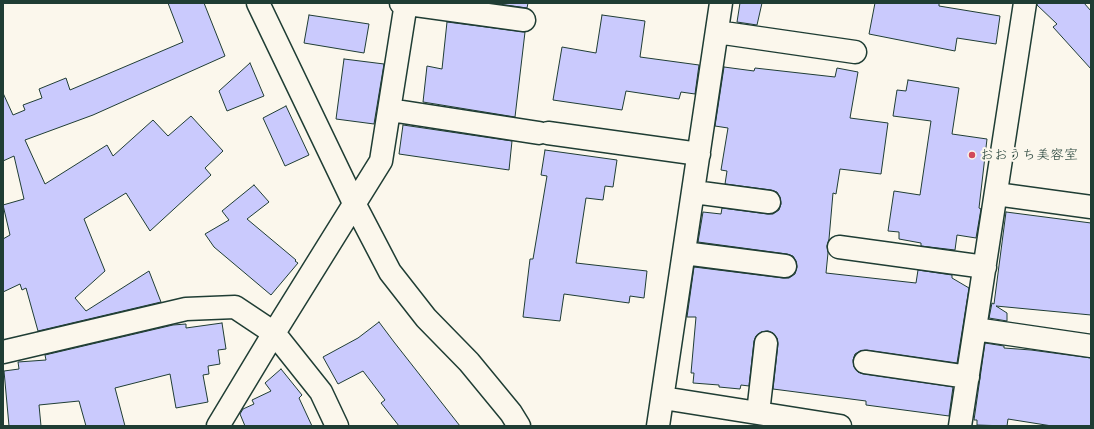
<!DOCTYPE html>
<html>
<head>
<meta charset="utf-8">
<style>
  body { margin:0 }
  #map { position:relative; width:1094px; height:429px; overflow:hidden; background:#fbf7ec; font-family:Sriracha,sans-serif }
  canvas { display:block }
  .frame { position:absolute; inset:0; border:4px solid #1f3d34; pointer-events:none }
</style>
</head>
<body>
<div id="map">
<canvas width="1094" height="429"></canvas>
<div class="frame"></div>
</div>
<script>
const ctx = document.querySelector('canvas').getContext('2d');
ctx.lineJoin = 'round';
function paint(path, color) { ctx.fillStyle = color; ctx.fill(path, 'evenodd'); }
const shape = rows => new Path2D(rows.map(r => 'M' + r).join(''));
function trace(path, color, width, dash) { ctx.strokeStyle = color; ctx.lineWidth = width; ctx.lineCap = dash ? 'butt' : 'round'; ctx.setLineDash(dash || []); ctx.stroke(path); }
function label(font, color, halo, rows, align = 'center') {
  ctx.font = font + ' Sriracha,"Klee One",sans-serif'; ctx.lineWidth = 4; ctx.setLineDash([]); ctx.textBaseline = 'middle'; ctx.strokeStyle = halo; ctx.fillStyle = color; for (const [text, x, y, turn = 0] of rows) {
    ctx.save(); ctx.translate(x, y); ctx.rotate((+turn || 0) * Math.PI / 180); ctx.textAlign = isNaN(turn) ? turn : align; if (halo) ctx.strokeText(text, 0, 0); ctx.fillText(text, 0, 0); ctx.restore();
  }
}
const building = shape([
  [168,3,204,3,225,56,93,115,25,140,45,184,107,145,113,156,153,120,168,136,191,116,223,151,205,168,211,175,150,231,126,193,84,219,105,271,75,298,86,311,149,271,161,302,38,331,26,288,22,290,20,284,3,292,3,239,10,235,3,205,24,199,14,156,3,161,3,93,13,115,25,110,23,105,42,98,39,89,66,78,70,90,183,42,168,3],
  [492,3,528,3,527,8,492,3],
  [740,3,762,3,757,25,737,22,740,3],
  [875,3,939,3,939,6,1000,16,996,44,957,38,955,51,869,34,875,3],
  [1037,3,1084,3,1091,11,1091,69,1053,27,1057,24,1037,5,1037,3],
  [309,15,369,24,364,53,304,43,309,15],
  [602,15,645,21,640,57,699,65,695,94,681,92,679,99,626,91,622,110,553,100,562,47,596,53,602,15],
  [447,22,525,32,515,117,423,102,427,66,442,69,447,22],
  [344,59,384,64,374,124,336,119,344,59],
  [250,63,264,96,227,111,219,91,250,63],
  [724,67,754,71,755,68,835,77,837,68,858,72,850,118,888,123,881,174,840,169,836,194,833,193,829,239,827,246,828,253,826,273,916,283,918,270,952,275,952,278,969,288,957,363,867,350,860,351,855,354,853,360,854,367,858,372,863,374,953,387,949,416,866,405,866,401,773,389,778,344,777,338,773,333,768,331,761,332,756,336,754,341,749,386,741,385,740,389,719,387,719,385,693,383,694,373,691,373,696,317,687,317,694,267,783,278,789,278,795,274,797,267,796,261,793,256,787,254,698,242,703,212,721,214,722,208,768,214,773,214,779,210,781,204,780,197,777,192,771,190,725,184,727,171,721,170,728,128,715,126,724,67],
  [908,80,959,88,952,134,987,139,979,208,981,209,976,238,957,235,955,250,921,246,921,243,899,239,899,232,888,231,894,191,920,195,931,121,893,116,897,90,906,91,908,80],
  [286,106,309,155,285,166,263,118,286,106],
  [403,125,512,141,509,170,399,154,403,125],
  [545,150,617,160,613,187,605,186,603,200,586,198,576,263,647,271,644,298,630,296,629,303,564,294,560,321,523,317,530,259,533,259,547,176,541,175,545,150],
  [254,185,269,202,247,219,296,260,295,261,298,263,271,295,214,247,205,234,229,220,222,211,254,185],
  [1006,212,1091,223,1091,315,996,306,1007,313,1007,321,989,318,992,303,994,304,1006,212],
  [379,322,394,342,460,426,399,426,381,403,385,400,363,371,338,384,323,357,358,338,379,322],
  [222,323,226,349,218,350,220,364,208,366,209,374,203,375,208,402,176,408,170,374,115,388,125,426,86,426,79,401,39,405,41,426,9,426,4,371,19,369,18,362,46,360,45,355,173,325,186,324,186,328,222,323],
  [985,343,1004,346,1004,348,1031,350,1091,358,1091,426,1052,426,1008,419,1007,426,977,425,977,420,974,420,985,343],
  [281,369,302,395,299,398,312,426,245,426,240,414,243,409,254,404,252,400,271,391,265,383,281,369]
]);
paint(building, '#cacafd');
trace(building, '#1f3d34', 1);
const street = shape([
  [258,3,354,203,390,272,426,318,469,362,511,413,519,426],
  [401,3,524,20],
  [717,32,855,52],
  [390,110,539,133],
  [548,133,699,154],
  [694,192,769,202],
  [996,194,1091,207],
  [839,247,985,267],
  [684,253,785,266],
  [975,329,1091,346],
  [3,352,186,309,235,307,274,333,321,392,337,426],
  [865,362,968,377],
  [663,398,840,426],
  [758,413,766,343],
  [218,426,274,333,381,161,406,3],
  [658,426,721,3],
  [960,426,1025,3]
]);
trace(street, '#1f3d34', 25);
trace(street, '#fbf7ec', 22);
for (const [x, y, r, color] of [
  [972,155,4,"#d1495b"]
]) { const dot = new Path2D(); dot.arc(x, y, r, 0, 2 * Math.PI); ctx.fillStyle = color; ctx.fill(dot); trace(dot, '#fbf7ec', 1.5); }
label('14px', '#1f3d34', '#fbf7ec', [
  ["おおうち美容室",980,155]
], 'left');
</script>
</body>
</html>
